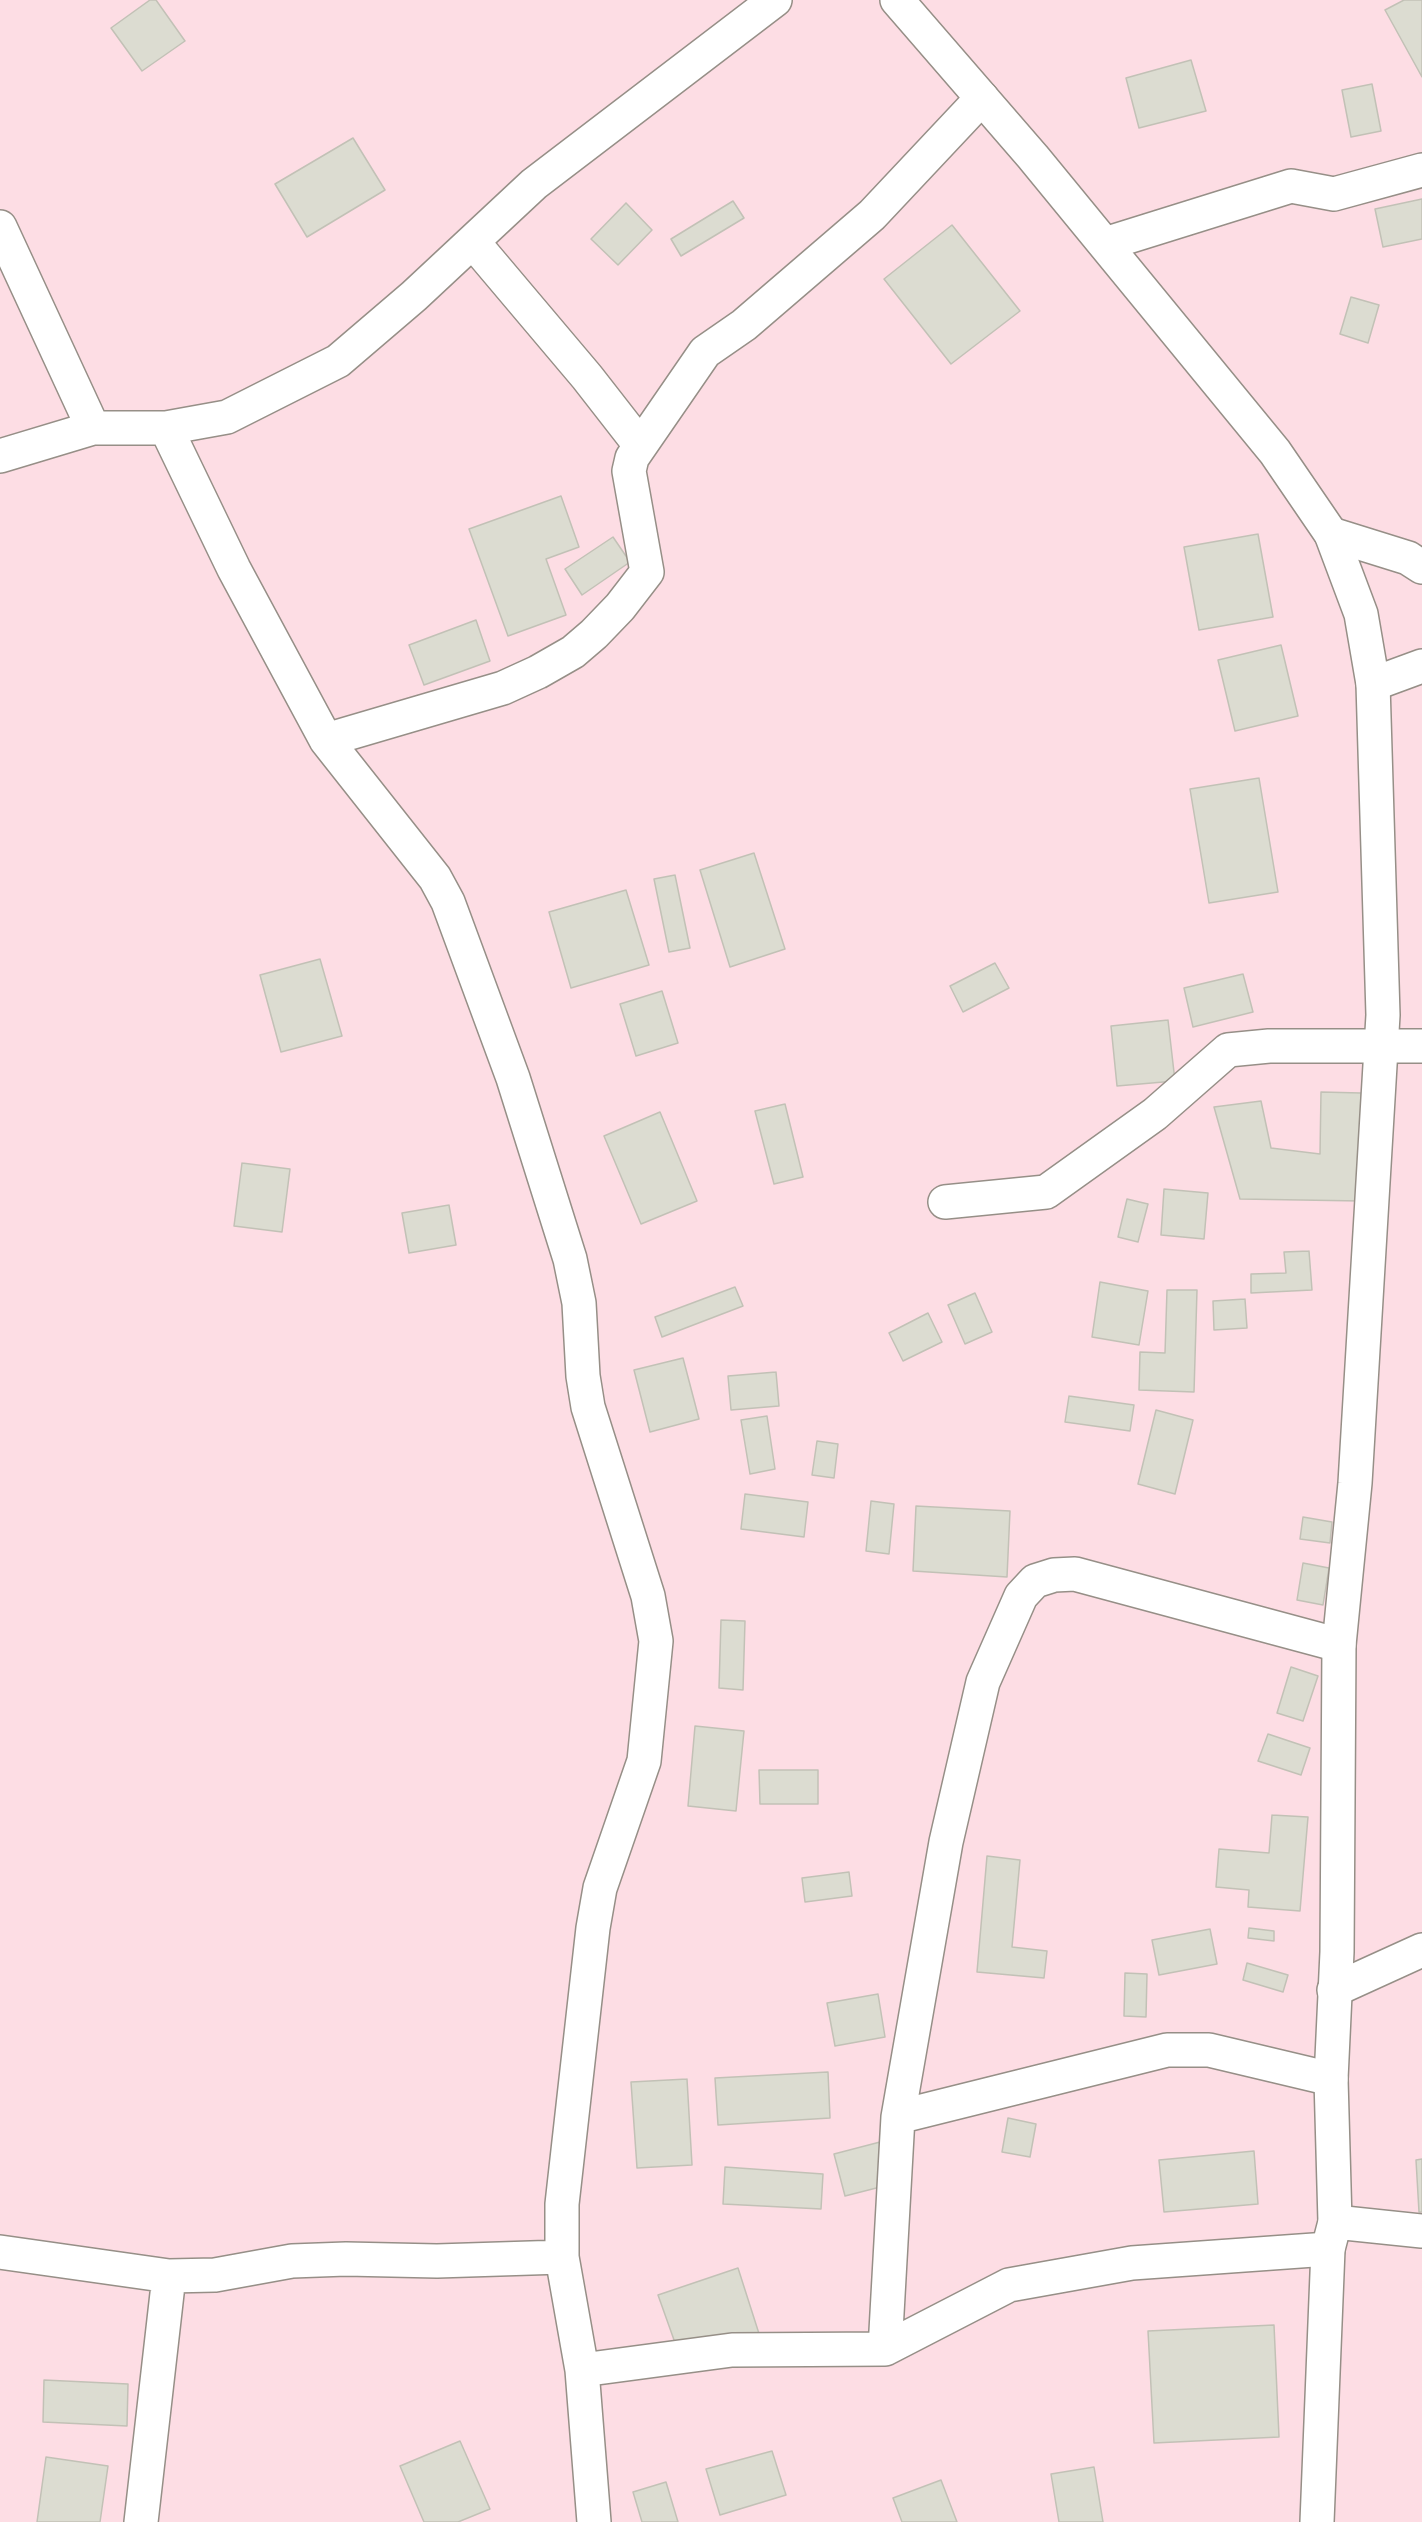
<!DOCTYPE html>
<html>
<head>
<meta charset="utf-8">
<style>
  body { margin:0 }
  canvas { display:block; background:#fcf4eb }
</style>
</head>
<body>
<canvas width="1422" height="2522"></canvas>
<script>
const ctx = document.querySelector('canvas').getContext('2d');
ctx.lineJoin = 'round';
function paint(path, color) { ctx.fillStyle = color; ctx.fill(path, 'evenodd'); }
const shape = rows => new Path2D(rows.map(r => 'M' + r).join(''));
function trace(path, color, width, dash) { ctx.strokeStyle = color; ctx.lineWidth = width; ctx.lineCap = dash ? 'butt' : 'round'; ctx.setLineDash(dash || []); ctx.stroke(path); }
paint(shape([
  [0,0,1422,0,1422,2522,0,2522]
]), '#fddde4');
const building = shape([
  [150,0,156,0,185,41,142,71,111,28,150,0],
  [1404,0,1422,0,1422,77,1385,10,1404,0],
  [1191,60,1206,111,1139,128,1126,78,1191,60],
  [1372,84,1381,131,1351,137,1342,90,1372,84],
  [353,138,385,190,307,237,275,184,353,138],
  [1422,199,1422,239,1383,247,1375,209,1422,199],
  [733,201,744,218,681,256,671,239,733,201],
  [626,203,652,230,618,265,591,239,626,203],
  [952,225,1020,311,951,364,884,279,952,225],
  [1351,297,1379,305,1368,343,1340,334,1351,297],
  [561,496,579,547,546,559,566,615,508,636,469,529,561,496],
  [1258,534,1273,617,1199,630,1184,547,1258,534],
  [613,537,630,562,582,595,565,569,613,537],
  [476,620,490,661,424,685,409,645,476,620],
  [1281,645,1298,716,1235,731,1218,660,1281,645],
  [1259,778,1278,892,1209,903,1190,789,1259,778],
  [754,853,785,949,730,967,700,870,754,853],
  [675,875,690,948,669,952,654,879,675,875],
  [626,890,649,965,571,988,549,912,626,890],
  [320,959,342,1036,281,1052,260,975,320,959],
  [995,963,1009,988,963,1012,950,986,995,963],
  [1243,974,1253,1012,1193,1027,1184,988,1243,974],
  [662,991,678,1043,636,1056,620,1004,662,991],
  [1168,1020,1175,1081,1117,1086,1111,1026,1168,1020],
  [1321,1092,1361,1093,1361,1201,1240,1199,1214,1107,1261,1101,1271,1148,1320,1154,1321,1092],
  [785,1104,803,1177,774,1184,755,1111,785,1104],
  [660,1112,697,1201,641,1224,604,1136,660,1112],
  [242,1163,290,1169,282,1232,234,1226,242,1163],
  [1164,1189,1208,1193,1204,1239,1161,1235,1164,1189],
  [1127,1199,1148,1204,1138,1242,1118,1237,1127,1199],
  [449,1205,456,1245,409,1253,402,1213,449,1205],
  [1309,1251,1312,1290,1251,1293,1251,1274,1286,1273,1284,1252,1309,1251],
  [1100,1282,1148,1291,1139,1345,1092,1337,1100,1282],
  [735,1287,743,1306,662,1337,655,1317,735,1287],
  [1167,1290,1197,1290,1194,1392,1139,1390,1140,1352,1165,1353,1167,1290],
  [975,1293,992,1332,965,1344,948,1305,975,1293],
  [1245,1299,1247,1328,1214,1330,1213,1301,1245,1299],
  [928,1313,942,1342,903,1361,889,1333,928,1313],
  [683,1358,699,1419,650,1432,634,1370,683,1358],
  [776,1372,779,1406,731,1410,728,1376,776,1372],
  [1069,1396,1134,1405,1130,1431,1065,1422,1069,1396],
  [1156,1410,1193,1420,1175,1494,1138,1484,1156,1410],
  [767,1416,775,1469,750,1474,741,1420,767,1416],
  [817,1441,838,1444,834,1478,812,1475,817,1441],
  [745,1494,808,1502,804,1537,741,1529,745,1494],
  [871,1501,894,1504,889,1554,866,1551,871,1501],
  [916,1506,1010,1511,1007,1577,913,1571,916,1506],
  [1303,1517,1332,1522,1330,1543,1300,1539,1303,1517],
  [1303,1563,1329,1568,1323,1605,1297,1600,1303,1563],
  [721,1620,745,1621,743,1690,719,1688,721,1620],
  [1291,1667,1318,1676,1303,1721,1277,1713,1291,1667],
  [695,1726,744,1731,736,1811,688,1806,695,1726],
  [1268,1734,1310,1748,1301,1775,1258,1761,1268,1734],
  [759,1770,818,1770,818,1804,760,1804,759,1770],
  [1272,1815,1308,1817,1300,1911,1248,1907,1249,1890,1216,1887,1219,1849,1269,1853,1272,1815],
  [987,1856,1020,1860,1012,1947,1047,1951,1044,1978,977,1972,987,1856],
  [849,1872,852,1896,805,1902,802,1878,849,1872],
  [1249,1928,1274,1931,1274,1941,1248,1938,1249,1928],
  [1210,1929,1217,1964,1159,1975,1152,1940,1210,1929],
  [1247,1963,1288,1975,1283,1992,1243,1980,1247,1963],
  [1125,1973,1147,1974,1146,2017,1124,2016,1125,1973],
  [878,1994,885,2037,835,2046,827,2003,878,1994],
  [828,2072,830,2118,718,2125,715,2078,828,2072],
  [687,2079,692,2165,637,2168,631,2082,687,2079],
  [1008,2118,1036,2124,1030,2157,1002,2152,1008,2118],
  [880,2142,892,2184,845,2196,834,2154,880,2142],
  [1254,2151,1258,2204,1164,2212,1159,2160,1254,2151],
  [1422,2159,1422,2212,1419,2212,1416,2160,1422,2159],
  [725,2167,823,2174,821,2209,723,2204,725,2167],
  [738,2268,762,2343,684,2368,658,2295,738,2268],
  [1274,2325,1279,2437,1154,2443,1148,2331,1274,2325],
  [44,2380,128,2384,127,2426,43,2422,44,2380],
  [460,2441,490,2509,458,2522,424,2522,400,2466,460,2441],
  [772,2451,786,2495,720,2515,706,2469,772,2451],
  [46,2457,108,2466,100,2522,37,2522,46,2457],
  [1094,2467,1103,2522,1059,2522,1051,2474,1094,2467],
  [941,2480,957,2522,902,2522,893,2498,941,2480],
  [666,2482,678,2522,642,2522,633,2492,666,2482]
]);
paint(building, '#dcdcd1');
trace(building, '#c2c1b6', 1.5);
const minor = shape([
  [0,227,93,428],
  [473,242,587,377,640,445],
  [1105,244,1291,186,1334,194,1422,170],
  [166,428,234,569,326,740,435,878,448,902,513,1078,570,1259,579,1303,583,1376,588,1407,648,1596,656,1641,644,1761,600,1888,593,1928,562,2204,562,2257,582,2370],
  [0,456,93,428,166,428,227,417,338,361,414,296,534,184,775,0],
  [1331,534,1408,558,1422,567],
  [1373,684,1422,666],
  [326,740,503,688,538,672,573,652,594,634,620,607,647,572,629,471,632,458,705,352,744,325,872,215,982,98],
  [945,1202,1046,1192,1155,1114,1228,1050,1269,1046,1422,1046],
  [1334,1990,1422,1950],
  [898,2117,1167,2050,1209,2050,1331,2079],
  [1335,2222,1422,2231],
  [0,2252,169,2276,215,2275,292,2261,346,2259,437,2261,562,2257],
  [885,2349,898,2117,946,1842,983,1682,1021,1596,1035,1581,1054,1575,1075,1574,1339,1645],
  [141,2522,169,2276],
  [594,2522,582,2370,732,2350,885,2349,1009,2285,1132,2263,1328,2249]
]);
const tertiary = shape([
  [897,0,1033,157,1275,452,1331,534,1361,614,1373,684,1383,1015,1355,1483,1339,1645,1337,1952,1331,2079,1335,2222,1328,2249,1317,2522]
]);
trace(minor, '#968f87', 36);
trace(tertiary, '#968f87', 36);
trace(minor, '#fff', 33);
trace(tertiary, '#fff', 33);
</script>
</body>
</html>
